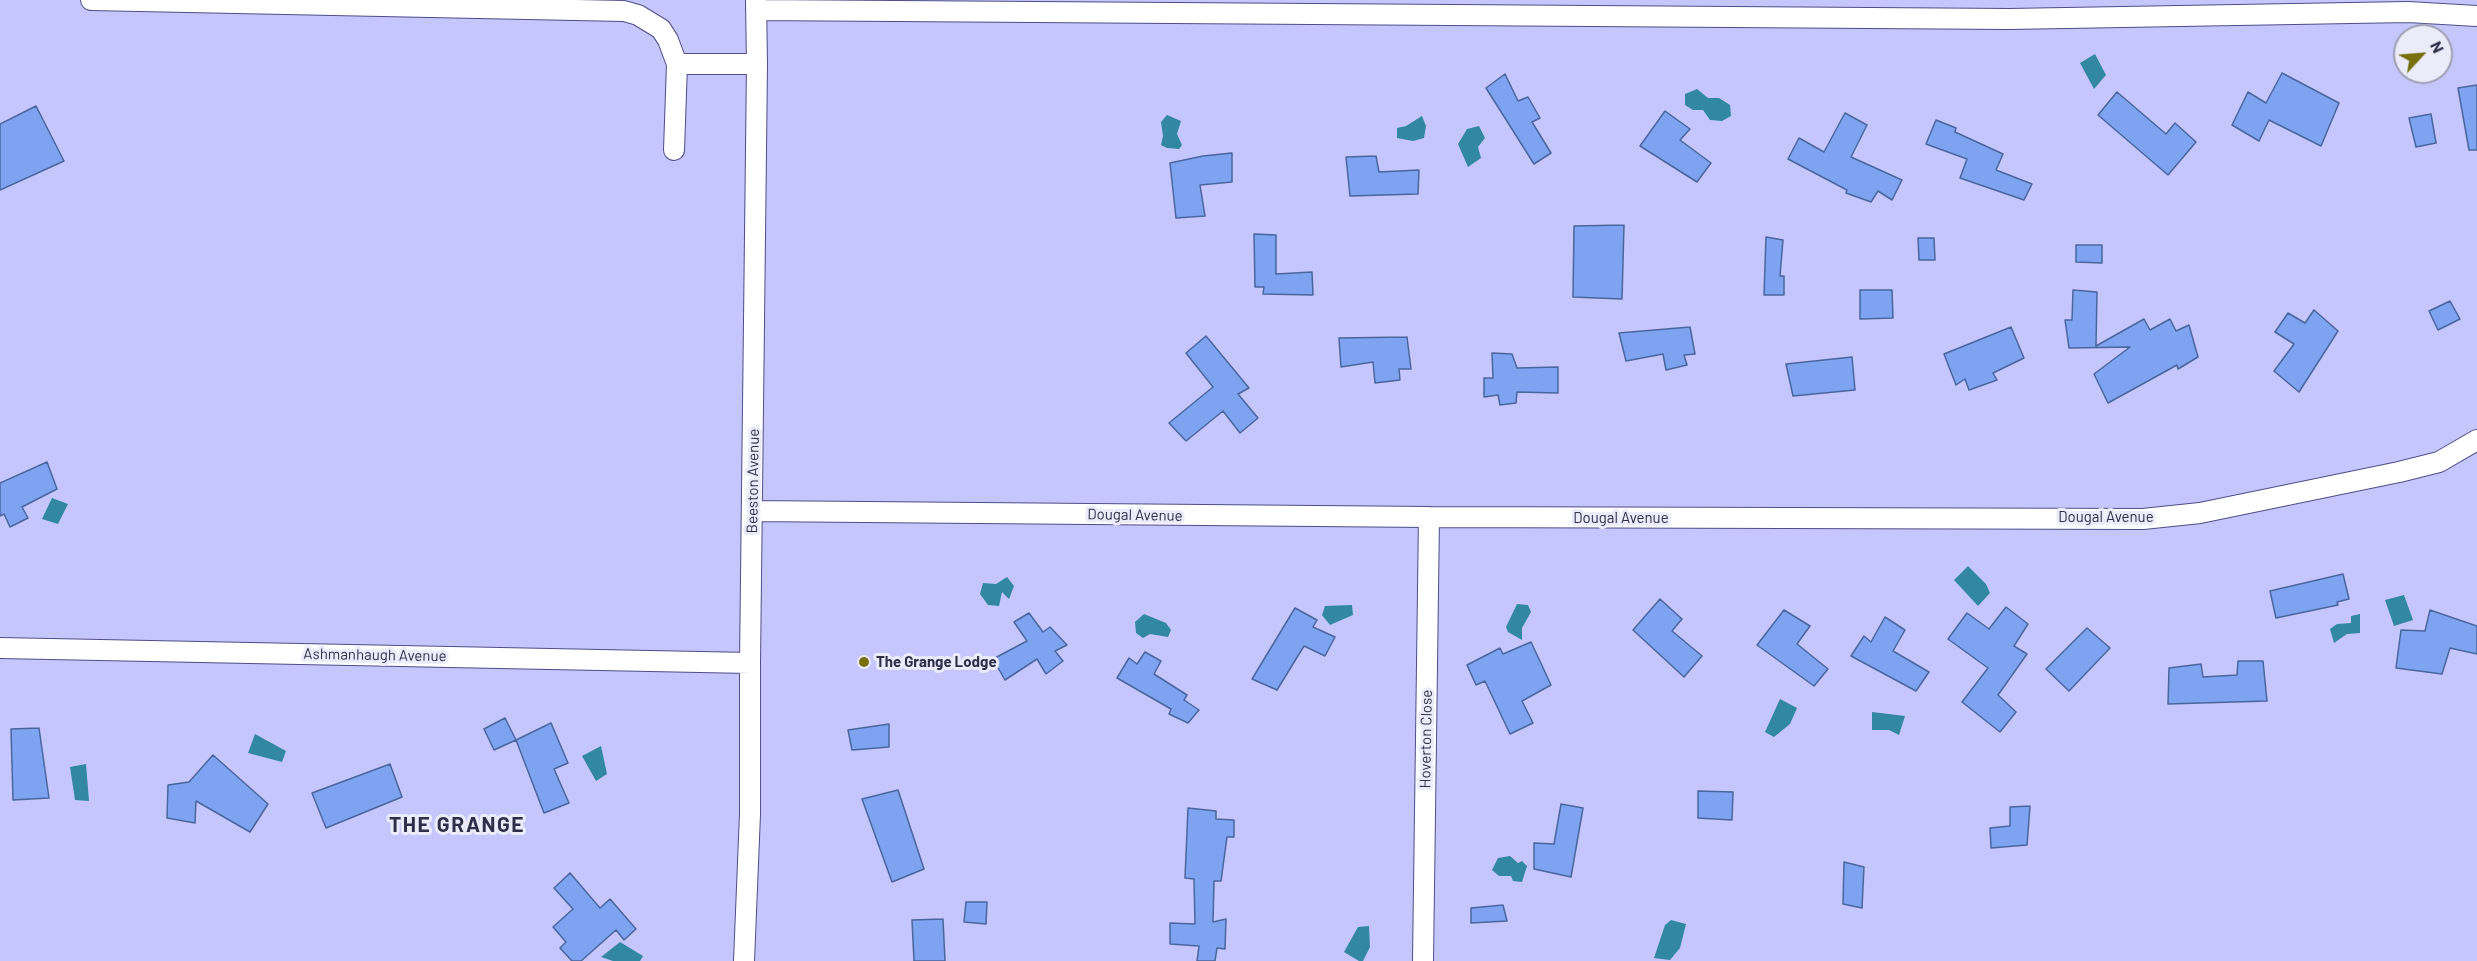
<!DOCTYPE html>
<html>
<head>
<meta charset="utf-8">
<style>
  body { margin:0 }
  #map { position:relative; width:2477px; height:961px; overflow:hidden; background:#c5c6fc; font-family:Barlow,sans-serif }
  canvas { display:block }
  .north { position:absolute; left:2393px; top:24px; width:60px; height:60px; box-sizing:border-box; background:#ebebf9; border:2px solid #a0a0b3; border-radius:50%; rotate:64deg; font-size:16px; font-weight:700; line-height:24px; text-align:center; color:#2f2f4a }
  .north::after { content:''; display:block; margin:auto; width:21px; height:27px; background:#786f0f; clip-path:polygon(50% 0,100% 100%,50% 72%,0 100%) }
</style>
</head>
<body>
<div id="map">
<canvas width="2477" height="961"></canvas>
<div class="north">N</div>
</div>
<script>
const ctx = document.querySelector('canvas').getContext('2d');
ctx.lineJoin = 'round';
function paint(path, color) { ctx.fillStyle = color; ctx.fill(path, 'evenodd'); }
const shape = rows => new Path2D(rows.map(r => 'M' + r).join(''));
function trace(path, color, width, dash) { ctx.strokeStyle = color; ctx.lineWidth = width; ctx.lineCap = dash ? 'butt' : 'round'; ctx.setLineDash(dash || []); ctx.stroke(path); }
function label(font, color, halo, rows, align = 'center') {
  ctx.font = font + ' Barlow,sans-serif'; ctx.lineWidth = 6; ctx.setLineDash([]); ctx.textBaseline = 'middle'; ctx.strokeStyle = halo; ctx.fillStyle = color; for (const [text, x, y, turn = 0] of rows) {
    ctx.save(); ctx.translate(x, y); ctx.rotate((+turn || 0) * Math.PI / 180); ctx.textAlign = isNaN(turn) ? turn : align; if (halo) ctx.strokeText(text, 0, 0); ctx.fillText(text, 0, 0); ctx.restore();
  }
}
paint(shape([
  [2095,54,2106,75,2094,89,2080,63],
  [1697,89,1708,98,1719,98,1730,105,1731,116,1722,121,1710,120,1703,110,1693,110,1685,105,1685,94],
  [1167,115,1181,121,1177,134,1182,145,1179,149,1167,148,1161,145,1163,136,1161,122],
  [1422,116,1426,126,1424,138,1413,141,1397,138,1397,128,1406,126],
  [1479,126,1485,138,1478,147,1481,158,1468,167,1458,144,1467,129],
  [52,498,68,504,58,524,42,519],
  [1968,566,1986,584,1990,593,1978,606,1954,580],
  [1007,577,1014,586,1009,599,1002,592,999,606,988,605,980,594,983,583,996,584],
  [2404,595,2413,620,2394,626,2385,600],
  [1517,604,1528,605,1531,612,1522,628,1522,640,1508,632,1506,627],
  [1352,605,1353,615,1330,625,1322,615,1325,606],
  [1144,614,1166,623,1171,630,1168,637,1150,634,1143,638,1136,633,1135,622],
  [2360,614,2360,633,2347,634,2334,643,2330,629,2337,624,2351,623,2351,616],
  [1780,699,1797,708,1790,724,1774,737,1765,732],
  [1872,712,1905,716,1899,735,1889,730,1872,730],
  [255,734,286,751,282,762,248,753],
  [601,746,607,774,596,781,582,756],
  [86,764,89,801,75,800,70,767],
  [1510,856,1518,863,1522,861,1527,866,1522,882,1513,881,1511,876,1499,876,1492,870,1498,858],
  [1671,920,1686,924,1680,948,1670,960,1654,958,1665,925],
  [1369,926,1370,947,1363,961,1359,961,1344,952,1358,927],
  [620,942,643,956,640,961,613,961,601,957]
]), '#3287a3');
const building = shape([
  [2282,73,2339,103,2321,146,2269,120,2259,141,2232,125,2248,92,2266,103,2282,73],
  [1505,74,1518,101,1528,97,1540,118,1532,122,1551,153,1534,164,1486,88,1505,74],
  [2477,85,2477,150,2469,150,2458,88,2477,85],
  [2117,92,2166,134,2175,123,2196,142,2168,175,2098,115,2117,92],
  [36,106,64,161,0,190,0,124,36,106],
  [1665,111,1690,129,1680,140,1711,163,1697,182,1640,146,1665,111],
  [1845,113,1867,125,1851,157,1902,180,1892,200,1878,191,1871,202,1846,193,1847,190,1788,159,1799,138,1824,152,1845,113],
  [2431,114,2436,143,2416,147,2409,118,2431,114],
  [1936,120,1956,128,1955,132,2003,154,1996,170,2032,184,2024,200,1960,178,1967,159,1926,144,1936,120],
  [1232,153,1232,182,1200,185,1205,216,1176,218,1170,163,1203,156,1232,153],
  [1376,156,1379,172,1419,170,1418,194,1350,196,1346,157,1376,156],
  [1624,225,1622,299,1573,297,1574,226,1624,225],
  [1254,234,1276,235,1276,274,1312,272,1313,295,1263,294,1264,287,1255,287,1254,234],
  [1766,237,1783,240,1780,276,1784,276,1784,295,1764,295,1766,237],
  [1918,238,1934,238,1935,260,1919,260,1918,238],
  [2076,245,2102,245,2102,263,2076,262,2076,245],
  [1860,290,1892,290,1893,318,1860,319,1860,290],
  [2073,290,2097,292,2096,346,2144,319,2150,330,2170,319,2176,331,2189,325,2198,357,2178,369,2177,365,2108,403,2094,374,2130,347,2069,348,2065,320,2072,320,2073,290],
  [2450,301,2460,319,2438,330,2429,311,2450,301],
  [2314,310,2338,331,2299,392,2274,371,2294,344,2275,332,2288,313,2305,323,2314,310],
  [1690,327,1695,354,1684,355,1687,365,1666,370,1663,354,1626,361,1619,333,1690,327],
  [2011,327,2024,358,1993,373,1997,380,1969,390,1965,379,1956,385,1944,354,2011,327],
  [1206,336,1249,388,1238,394,1258,418,1240,433,1223,411,1186,441,1169,423,1213,387,1186,353,1206,336],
  [1407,337,1411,369,1399,369,1400,380,1375,383,1373,362,1341,367,1339,338,1407,337],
  [1492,353,1512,354,1517,368,1558,367,1558,393,1517,392,1516,403,1500,405,1498,395,1484,397,1484,378,1493,378,1492,353],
  [1852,357,1855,390,1793,396,1786,364,1852,357],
  [47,462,57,489,22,507,28,518,10,527,4,514,0,516,0,483,47,462],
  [2343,574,2349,599,2337,602,2338,605,2276,618,2270,591,2343,574],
  [1660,599,1682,619,1672,631,1702,656,1684,677,1633,630,1660,599],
  [2006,607,2028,624,2014,646,2027,654,1998,695,2016,712,2000,732,1962,702,1988,668,1948,639,1967,613,1989,629,2006,607],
  [1295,608,1317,620,1313,627,1335,637,1325,656,1304,646,1277,690,1252,679,1295,608],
  [1784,610,1810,626,1797,644,1828,669,1814,686,1757,645,1784,610],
  [2430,610,2477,626,2477,654,2450,648,2442,674,2396,668,2401,630,2425,631,2430,610],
  [1029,613,1043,632,1050,627,1067,645,1055,651,1063,661,1046,674,1037,659,1005,680,993,659,1027,641,1014,622,1029,613],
  [1885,617,1905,630,1893,651,1929,672,1916,691,1851,656,1864,636,1871,642,1885,617],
  [2087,628,2110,648,2069,691,2046,669,2087,628],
  [1531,642,1551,685,1522,701,1533,723,1510,734,1485,681,1476,685,1467,665,1500,648,1503,654,1531,642],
  [1145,652,1161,661,1154,674,1187,695,1184,700,1199,710,1188,723,1169,714,1171,709,1117,678,1129,658,1137,664,1145,652],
  [2238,661,2263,661,2267,701,2168,704,2169,668,2201,664,2203,677,2237,675,2238,661],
  [505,718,516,740,494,750,484,729,505,718],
  [551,723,568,763,554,769,569,803,544,813,516,740,551,723],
  [889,724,889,747,852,750,848,730,889,724],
  [39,728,49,798,13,800,11,729,39,728],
  [213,755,268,804,250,832,196,801,195,823,167,818,168,785,189,782,213,755],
  [390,764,402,797,326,828,312,793,390,764],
  [898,790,924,869,892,882,862,799,898,790],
  [1698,791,1733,792,1732,820,1698,818,1698,791],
  [1561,804,1583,808,1571,877,1534,869,1534,843,1554,844,1561,804],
  [2030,806,2027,845,1991,848,1990,828,2010,826,2010,807,2030,806],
  [1188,808,1216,811,1216,819,1234,820,1234,837,1227,837,1221,881,1214,881,1213,922,1226,919,1225,949,1217,948,1215,961,1197,961,1199,946,1170,944,1170,923,1195,924,1194,879,1185,878,1188,808],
  [1844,862,1864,867,1862,908,1843,904,1844,862],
  [570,873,600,908,610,899,636,929,624,940,616,930,581,961,572,961,560,948,566,942,553,927,573,909,554,888,570,873],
  [966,902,987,902,986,924,964,922,966,902],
  [1503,905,1507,921,1471,923,1471,908,1503,905],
  [943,919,945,961,914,961,912,920,943,919]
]);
paint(building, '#7ea4f1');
trace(building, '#4b669e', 1.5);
const minor = shape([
  [91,0,624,11,638,15,661,29,668,40,677,64,757,64],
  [756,10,2009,19,2408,12,2477,16],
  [674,150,677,64],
  [752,511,1429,517,2143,519,2200,513,2399,472,2439,462,2477,440],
  [0,648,750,663],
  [744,961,750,814,750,663,757,64,756,0],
  [1423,961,1429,517]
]);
trace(minor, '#504d88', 22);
trace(minor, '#fff', 20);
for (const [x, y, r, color] of [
  [864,662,6,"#786f0f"]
]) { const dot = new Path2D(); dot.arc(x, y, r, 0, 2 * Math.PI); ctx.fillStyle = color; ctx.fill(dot); trace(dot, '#ebebf9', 2); }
label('15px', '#2f2f4a', '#ebebf9', [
  ["Beeston Avenue",753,481,-89],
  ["Dougal Avenue",1135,515,1],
  ["Dougal Avenue",2106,517],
  ["Dougal Avenue",1621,518],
  ["Ashmanhaugh Avenue",375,655,1],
  ["Hoverton Close",1426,739,-89]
]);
label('bold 15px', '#2f2f4a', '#ebebf9', [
  ["The Grange Lodge",876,662]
], 'left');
ctx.letterSpacing = '1.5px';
label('bold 21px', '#2f2f4a', '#ebebf9', [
  ["THE GRANGE",457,825]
]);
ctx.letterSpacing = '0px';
</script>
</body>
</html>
